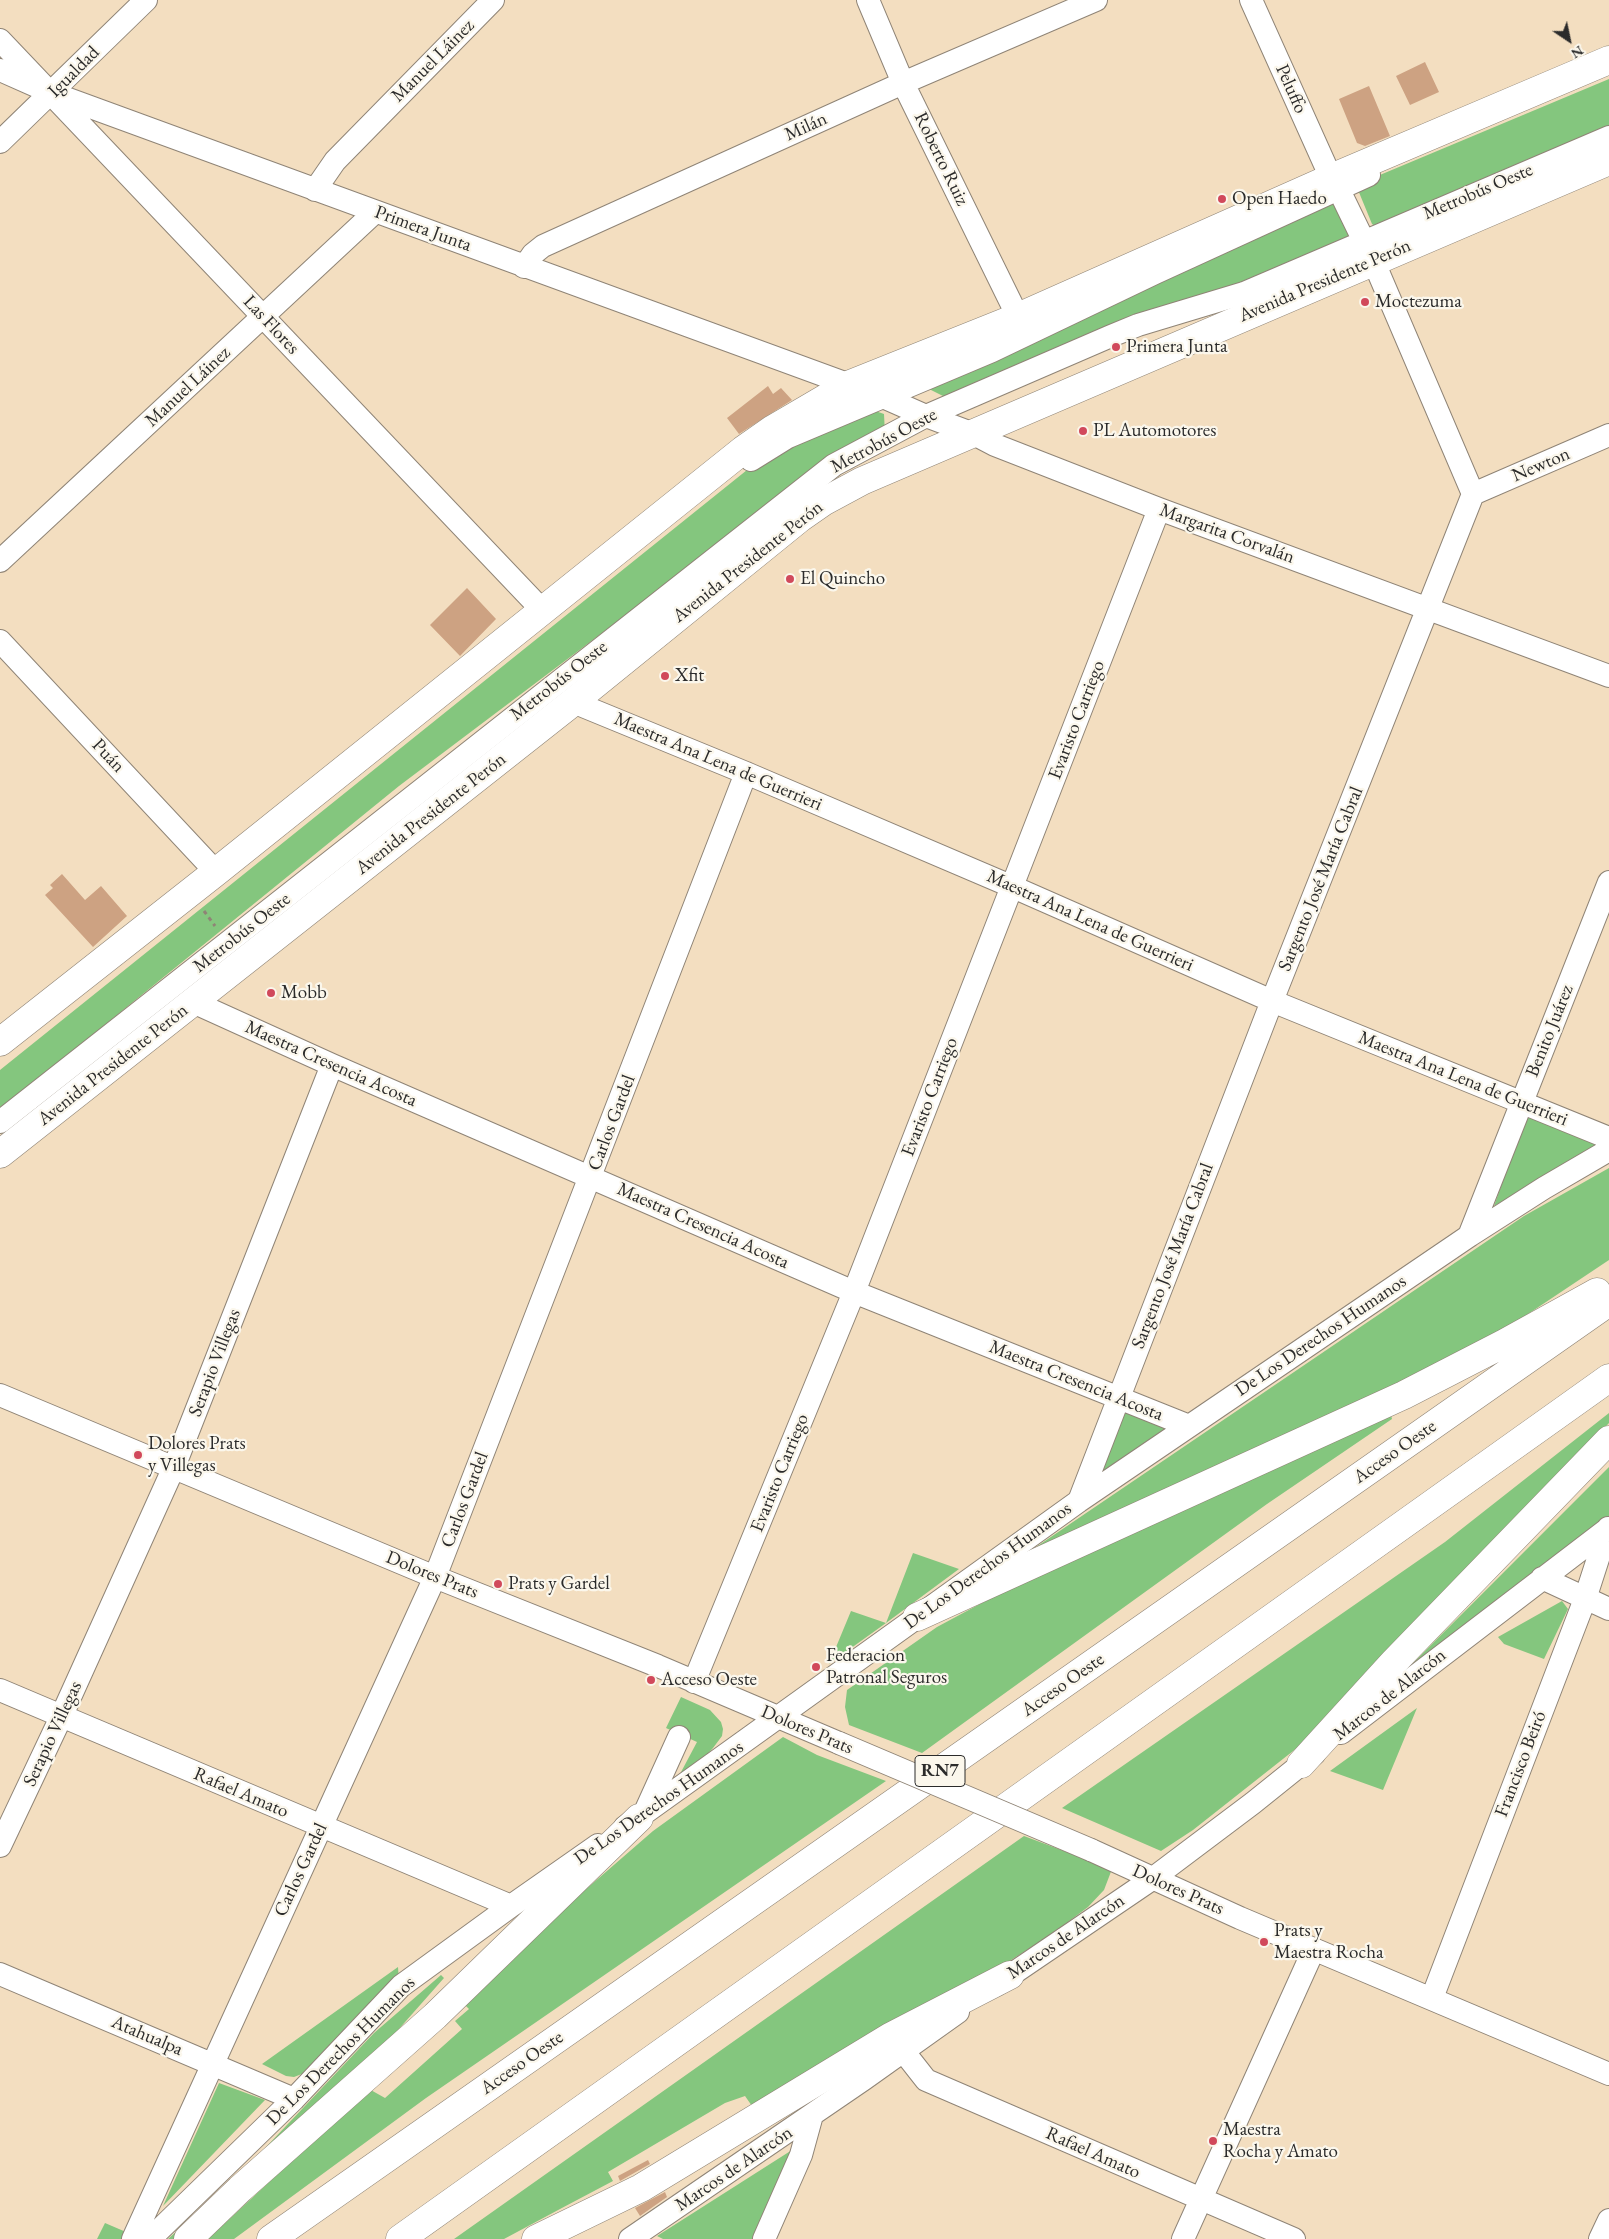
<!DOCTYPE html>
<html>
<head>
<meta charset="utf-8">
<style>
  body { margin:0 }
  #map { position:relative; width:1609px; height:2239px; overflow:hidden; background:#f3dec0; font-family:"EB Garamond",serif }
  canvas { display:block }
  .north { position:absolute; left:1544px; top:15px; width:50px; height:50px; -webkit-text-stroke:4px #fbf7ec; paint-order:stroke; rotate:146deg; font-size:14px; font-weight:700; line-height:20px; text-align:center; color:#2b2b2b }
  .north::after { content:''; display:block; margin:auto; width:18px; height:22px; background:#2b2b2b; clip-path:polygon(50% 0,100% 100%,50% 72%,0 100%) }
</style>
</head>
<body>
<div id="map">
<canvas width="1609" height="2239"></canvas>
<div class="north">N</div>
</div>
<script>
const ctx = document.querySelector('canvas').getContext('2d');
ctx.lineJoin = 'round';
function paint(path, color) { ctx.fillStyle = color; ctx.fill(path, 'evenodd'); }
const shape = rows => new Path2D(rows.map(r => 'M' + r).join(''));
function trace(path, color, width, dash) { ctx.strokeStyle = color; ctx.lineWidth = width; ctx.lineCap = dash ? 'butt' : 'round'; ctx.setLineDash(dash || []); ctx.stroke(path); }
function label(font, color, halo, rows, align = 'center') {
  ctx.font = font + ' "EB Garamond",serif'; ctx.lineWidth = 4.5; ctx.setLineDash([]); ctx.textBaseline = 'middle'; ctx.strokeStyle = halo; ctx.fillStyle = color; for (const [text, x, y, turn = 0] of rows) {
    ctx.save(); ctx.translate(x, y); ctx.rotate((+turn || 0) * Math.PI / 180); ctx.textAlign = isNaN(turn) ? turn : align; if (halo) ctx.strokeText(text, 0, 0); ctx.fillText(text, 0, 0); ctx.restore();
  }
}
paint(shape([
  [1609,79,1609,133,1381,230,1372,224,1356,185],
  [1334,194,1352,242,955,402,921,385],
  [864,407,884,414,885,434,821,468,399,786,0,1110,0,1070,747,470],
  [1528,1110,1609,1140,1494,1206],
  [1609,1168,1609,1260,1513,1324,1440,1366,1011,1564,1524,1216],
  [1123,1407,1177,1426,1093,1483],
  [1609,1413,1609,1423,1354,1692,1307,1740,1193,1830,1161,1851,1062,1808,1445,1542],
  [1391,1415,1392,1419,1267,1504,922,1753,849,1725,845,1707,847,1690,937,1627,1090,1545],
  [1609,1467,1609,1518,1396,1680],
  [913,1553,959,1569,886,1623,829,1664,851,1611,886,1623],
  [1562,1601,1568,1609,1544,1659,1504,1644,1498,1637],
  [681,1697,710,1710,721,1722,723,1729,722,1736,713,1748,705,1757,680,1774,697,1742,666,1728],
  [1417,1708,1383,1790,1330,1771],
  [783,1737,817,1755,886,1781,426,2098,234,2239,208,2239,369,2089,385,2098,462,2029,455,2021,469,2009,462,2002,539,1930,653,1831],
  [1024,1836,1112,1869,1104,1890,1088,1907,1052,1934,975,1983,752,2106,745,2096,725,2103,608,2172,613,2181,560,2209,504,2239,454,2239],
  [398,1967,399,1981,307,2072,294,2077,286,2076,262,2064],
  [441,1975,444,1978,359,2074,181,2239,168,2239,250,2164,374,2033],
  [219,2083,265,2100,163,2206],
  [792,2150,752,2239,663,2239,657,2236],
  [105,2223,126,2232,122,2239,97,2239]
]), '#84c67e');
paint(shape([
  [1425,62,1439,92,1410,105,1396,76],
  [1369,86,1390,136,1365,146,1357,143,1339,99],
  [768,386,773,394,781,388,792,400,739,434,727,418],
  [467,588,496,619,460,656,430,625],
  [62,874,85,900,101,886,127,916,93,947,45,895,53,888,50,885],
  [648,2160,650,2164,620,2181,618,2176],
  [665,2192,667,2197,640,2216,635,2208]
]), '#cda282');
const minor = shape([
  [868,0,903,83,1018,317],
  [0,40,542,610],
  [0,70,52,93,883,397,926,416,974,434,995,445,1159,509,1609,676],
  [0,142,146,0],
  [315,190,335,161,493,0],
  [524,267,533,254,543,246,903,83,1096,0],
  [751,460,788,437,992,351,1155,273,1369,175],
  [1473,494,1609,435],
  [0,561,375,212],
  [0,641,216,872],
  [573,702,746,773,1013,887,1272,1001,1609,1138],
  [193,1002,332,1065,854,1292,1189,1426],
  [0,1122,834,465,926,416,1111,336,1138,325,1244,293,1609,137],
  [1469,1236,1609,882],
  [0,1395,435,1577,658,1666,839,1743],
  [1079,1501,1272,1001,1473,494,1373,260,1339,190,1331,178,1251,0],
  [1542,1578,1609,1609],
  [694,1682,854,1292,1159,509],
  [0,1690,511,1906],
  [1341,1733,1609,1528],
  [645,1812,679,1737],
  [625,1827,1079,1501,1469,1236,1544,1188,1609,1150],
  [0,1846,62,1715,174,1467,332,1065],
  [1091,1850,1240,1918,1609,2074],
  [0,1974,294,2099],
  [996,1985,1152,1879,1253,1803,1314,1754],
  [1432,1998,1585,1599,1608,1528],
  [904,2052,926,2080,1294,2239],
  [133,2239,435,1577,746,773],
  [150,2239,294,2099,401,1986,511,1906,598,1845],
  [630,2239,864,2079,958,2012],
  [764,2239,801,2155,812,2115],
  [1183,2239,1314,1949],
  [1600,2239,1609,2220]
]);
const major = shape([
  [0,1042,216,872,743,450,773,429,848,385,1018,317,1331,178,1609,60],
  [0,1154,573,702,800,518,823,502,862,481,1609,161]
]);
const highway = shape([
  [917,1617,1404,1395,1503,1344,1597,1292],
  [1301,1764,1394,1662,1609,1440],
  [188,2239,240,2189,435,2016,639,1818],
  [271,2239,1609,1302],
  [400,2239,1609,1378],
  [536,2239,641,2188,890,2037,1010,1975]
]);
trace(minor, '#8f8476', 24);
trace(major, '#8f8476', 29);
trace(highway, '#8f8476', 29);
trace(shape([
  [204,911,215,926]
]), '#8f8476', 3, [4, 4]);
trace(minor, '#fff', 22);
trace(major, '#fff', 28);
trace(highway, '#fff', 28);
const minorBridge = shape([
  [839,1743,1091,1850]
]);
trace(minorBridge, '#8f8476', 24, []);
trace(minorBridge, '#fff', 22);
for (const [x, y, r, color] of [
  [1222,199,5,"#d1495b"],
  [1365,302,5,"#d1495b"],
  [1116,347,5,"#d1495b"],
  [1083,431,5,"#d1495b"],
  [790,579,5,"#d1495b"],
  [665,676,5,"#d1495b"],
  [271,993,5,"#d1495b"],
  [138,1455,5,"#d1495b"],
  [498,1584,5,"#d1495b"],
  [816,1667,5,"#d1495b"],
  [651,1680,5,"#d1495b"],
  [1264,1942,5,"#d1495b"],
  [1213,2141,5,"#d1495b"]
]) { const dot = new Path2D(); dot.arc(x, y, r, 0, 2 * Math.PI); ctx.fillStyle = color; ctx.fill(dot); trace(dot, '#fbf7ec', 2); }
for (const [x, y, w] of [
  [940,1771,50]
]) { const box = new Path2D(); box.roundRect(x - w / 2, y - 15.5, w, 31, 4); ctx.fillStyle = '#fbf7ec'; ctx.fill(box); trace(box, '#2b2b2b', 1); }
label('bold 18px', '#2b2b2b', null, [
  ["RN7",940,1771]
]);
label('19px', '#2b2b2b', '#fbf7ec', [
  ["Manuel Láinez",433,61,-45],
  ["Igualdad",74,72,-45],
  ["Peluffo",1291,89,66],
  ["Milán",806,127,-24],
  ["Roberto Ruiz",941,159,64],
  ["Metrobús Oeste",1478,192,-23],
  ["Primera Junta",423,229,20],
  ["Avenida Presidente Perón",1325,281,-23],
  ["Las Flores",271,325,47],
  ["Manuel Láinez",188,387,-43],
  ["Metrobús Oeste",884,441,-28],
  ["Newton",1541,465,-23],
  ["Margarita Corvalán",1227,534,20],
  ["Avenida Presidente Perón",748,562,-38],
  ["Metrobús Oeste",559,681,-38],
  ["Evaristo Carriego",1077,720,-69],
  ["Puán",108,756,47],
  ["Maestra Ana Lena de Guerrieri",718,762,23],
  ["Avenida Presidente Perón",431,814,-38],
  ["Sargento José María Cabral",1321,879,-68],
  ["Maestra Ana Lena de Guerrieri",1090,921,24],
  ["Metrobús Oeste",242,933,-38],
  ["Benito Juárez",1550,1031,-68],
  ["Maestra Cresencia Acosta",331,1064,24],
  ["Avenida Presidente Perón",113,1065,-38],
  ["Maestra Ana Lena de Guerrieri",1463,1079,22],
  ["Evaristo Carriego",930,1097,-69],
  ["Carlos Gardel",612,1123,-69],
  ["Maestra Cresencia Acosta",703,1226,24],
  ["Sargento José María Cabral",1173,1256,-69],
  ["De Los Derechos Humanos",1321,1336,-34],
  ["Serapio Villegas",215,1363,-69],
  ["Maestra Cresencia Acosta",1076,1381,22],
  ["Acceso Oeste",1395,1452,-35],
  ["Evaristo Carriego",780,1473,-68],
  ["Carlos Gardel",465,1500,-69],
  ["De Los Derechos Humanos",988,1566,-36],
  ["Dolores Prats",432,1575,22],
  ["Acceso Oeste",1063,1685,-35],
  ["Marcos de Alarcón",1390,1695,-38],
  ["Dolores Prats",807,1730,23],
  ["Serapio Villegas",53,1734,-65],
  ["Francisco Beiró",1521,1764,-69],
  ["Rafael Amato",241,1793,23],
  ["De Los Derechos Humanos",659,1803,-35],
  ["Carlos Gardel",301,1870,-65],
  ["Dolores Prats",1178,1890,24],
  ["Marcos de Alarcón",1066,1937,-34],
  ["Atahualpa",147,2036,23],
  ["De Los Derechos Humanos",341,2051,-45],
  ["Acceso Oeste",522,2063,-35],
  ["Rafael Amato",1093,2153,24],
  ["Marcos de Alarcón",734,2169,-34]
]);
label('19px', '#2b2b2b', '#fbf7ec', [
  ["Open Haedo",1232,199],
  ["Moctezuma",1375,302],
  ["Primera Junta",1126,347],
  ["PL Automotores",1093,431],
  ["El Quincho",800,579],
  ["Xfit",675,676],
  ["Mobb",281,993],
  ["Dolores Prats",148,1444],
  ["y Villegas",148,1466],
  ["Prats y Gardel",508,1584],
  ["Federacion",826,1656],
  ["Patronal Seguros",826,1678],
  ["Acceso Oeste",661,1680],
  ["Prats y",1274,1931],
  ["Maestra Rocha",1274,1953],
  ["Maestra",1223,2130],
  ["Rocha y Amato",1223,2152]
], 'left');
</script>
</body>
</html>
